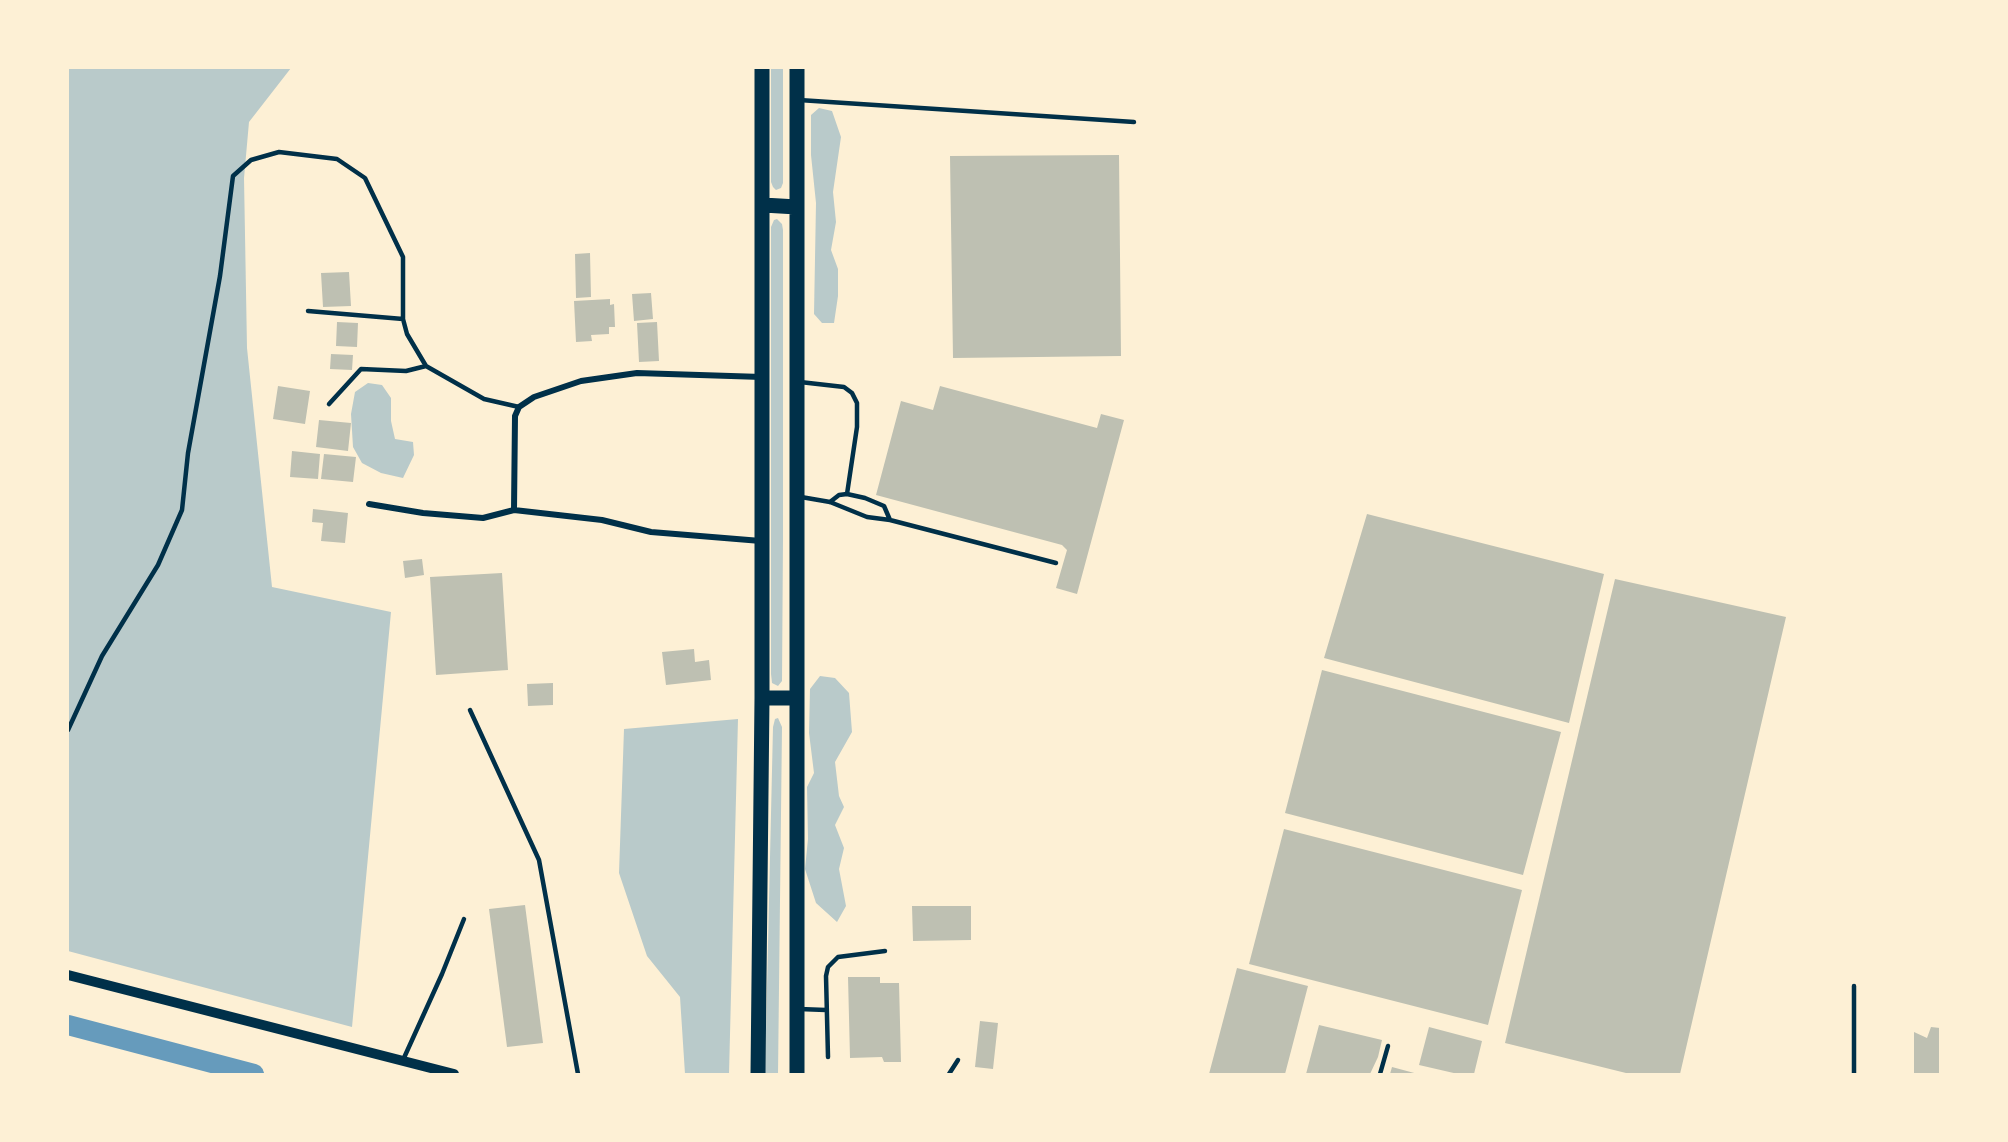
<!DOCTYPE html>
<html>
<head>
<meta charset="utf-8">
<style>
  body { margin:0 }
  #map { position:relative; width:2008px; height:1142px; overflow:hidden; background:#fdf0d5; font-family:"Source Sans 3",sans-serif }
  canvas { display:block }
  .frame { position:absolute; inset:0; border:69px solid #fdf0d5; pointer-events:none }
</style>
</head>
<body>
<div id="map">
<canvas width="2008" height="1142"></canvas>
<div class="frame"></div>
</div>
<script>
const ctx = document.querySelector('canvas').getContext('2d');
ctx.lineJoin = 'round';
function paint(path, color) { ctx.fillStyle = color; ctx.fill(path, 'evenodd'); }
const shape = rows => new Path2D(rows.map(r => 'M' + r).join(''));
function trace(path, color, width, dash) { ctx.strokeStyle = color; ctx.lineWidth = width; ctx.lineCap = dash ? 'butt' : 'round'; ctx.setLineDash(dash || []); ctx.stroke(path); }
paint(shape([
  [68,68,291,68,249,122,244,178,247,348,272,587,391,612,352,1027,68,951],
  [771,68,783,68,783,183,781,188,776,190,773,187,771,182],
  [819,108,832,111,841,137,833,192,836,222,831,250,838,269,838,296,834,323,822,323,814,314,816,203,811,155,811,115],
  [777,219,782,224,783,230,783,539,782,681,778,686,772,683,771,674,771,227,774,220],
  [368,383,382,385,391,398,391,421,395,439,413,442,414,455,403,478,381,473,362,463,353,447,351,414,355,392],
  [820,676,835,678,849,693,852,732,835,762,839,796,844,807,835,825,844,848,839,869,846,906,837,922,816,903,805,869,808,839,807,787,814,773,809,733,810,689],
  [778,718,782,727,778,1074,765,1074,773,727,775,719],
  [738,719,729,1074,685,1074,680,997,647,956,619,873,624,729]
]), '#b9caca');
trace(shape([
  [68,1025,254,1074]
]), '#669bbc', 20);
paint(shape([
  [1119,155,1121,356,953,358,950,156],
  [590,253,591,297,576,298,575,254],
  [349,272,351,306,323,307,321,273],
  [651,293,653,319,634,321,632,294],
  [610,299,610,305,614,304,615,327,609,327,609,334,591,335,592,341,576,342,574,301],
  [337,322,358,323,357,347,336,346],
  [657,322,659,361,639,362,637,323],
  [331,354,353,355,352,370,330,369],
  [278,386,310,391,305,424,273,419],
  [940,386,1097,428,1101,414,1124,420,1077,594,1056,588,1067,550,1062,545,876,495,901,401,933,410],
  [319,420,351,423,348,451,316,447],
  [292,451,320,454,318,479,290,477],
  [324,454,356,457,353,482,321,479],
  [313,509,348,513,345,543,321,541,323,523,312,522],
  [1367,514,1604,574,1569,723,1324,658],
  [422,559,424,575,405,578,403,561],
  [502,573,508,670,436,675,430,577],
  [1615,579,1786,617,1680,1074,1630,1074,1505,1043],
  [694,649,695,662,709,660,711,680,666,685,662,652],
  [1322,670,1561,732,1523,875,1285,813],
  [553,683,553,705,528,706,527,684],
  [1284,829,1522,890,1488,1025,1249,964],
  [525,905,543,1043,507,1047,489,909],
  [912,906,971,906,971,940,913,941],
  [1237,968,1308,986,1285,1074,1209,1074],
  [848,977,880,977,880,983,899,983,901,1062,884,1062,882,1057,850,1058],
  [980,1021,998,1023,993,1069,975,1067],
  [1319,1025,1382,1040,1378,1057,1370,1074,1306,1074],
  [1429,1027,1482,1041,1474,1074,1458,1074,1419,1065],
  [1931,1027,1940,1028,1940,1074,1914,1074,1914,1032,1927,1038],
  [1392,1067,1418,1074,1390,1074]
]), '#bec0b2');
trace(shape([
  [799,100,1134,122],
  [308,311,403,319],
  [800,382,844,387,852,393,857,403,857,427,847,494],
  [329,404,361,369,406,371,426,366],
  [801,497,830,502,867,517,890,520,1056,563],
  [830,502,839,495,847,494,865,498,884,506,890,520],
  [470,710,539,860,578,1074],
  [68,730,102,656,158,565,182,510,188,453,220,276,233,176,251,160,279,152,337,159,365,178,403,257,403,319,407,334,426,366,484,399,519,407],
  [1854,986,1854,1074],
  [799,1009,826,1010],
  [828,1057,826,976,828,967,838,957,885,951],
  [403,1060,442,974,464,919],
  [949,1074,958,1060],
  [1380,1074,1388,1046]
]), '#003049', 4.5);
trace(shape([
  [369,504,423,513,483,518,514,510,515,416,519,407,534,397,581,381,637,373,762,377],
  [514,510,602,520,651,532,761,541]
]), '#003049', 6);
trace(shape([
  [68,975,454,1074]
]), '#003049', 10);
trace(shape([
  [797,68,797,1074],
  [763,205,797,207],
  [762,698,796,698],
  [758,1074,762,698,762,68]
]), '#003049', 15);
</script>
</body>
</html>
